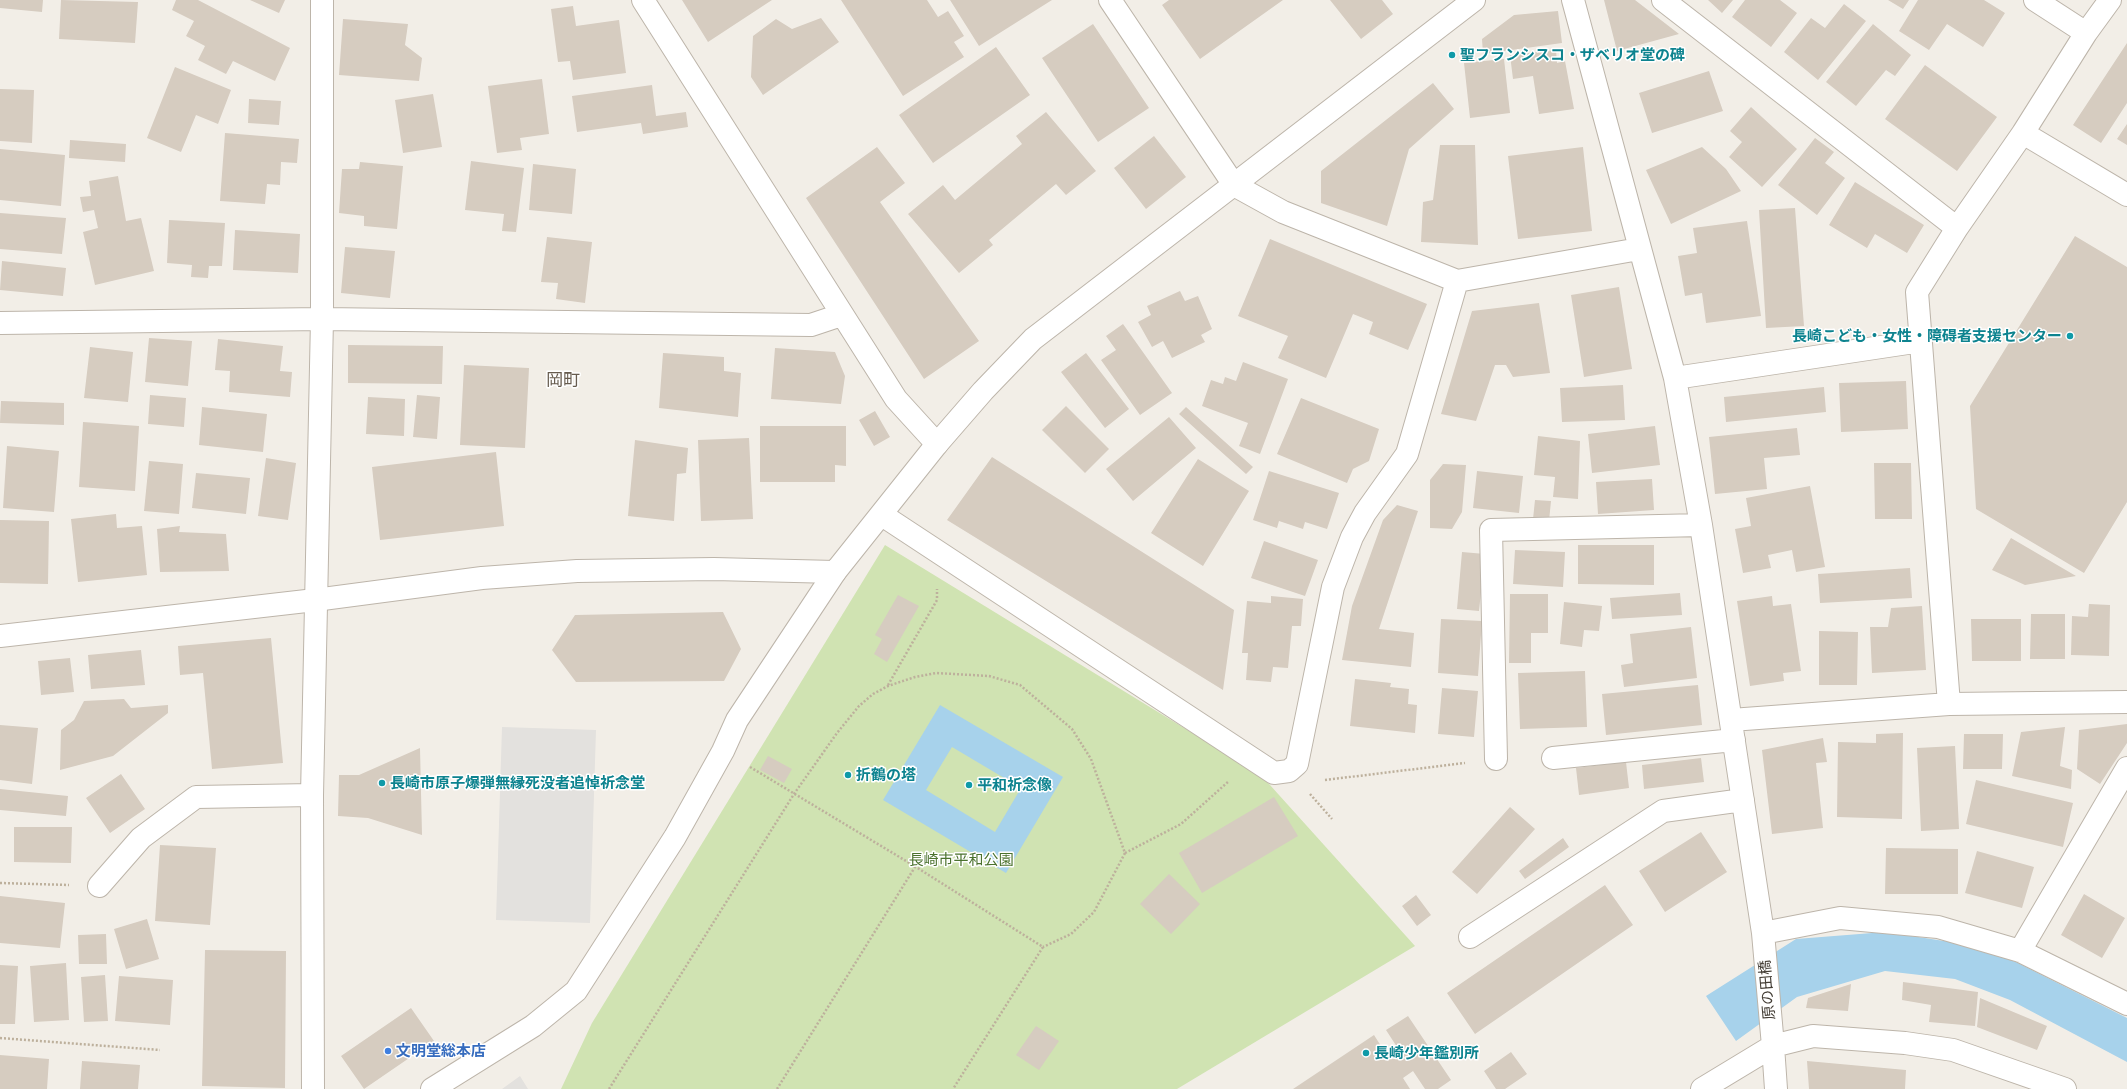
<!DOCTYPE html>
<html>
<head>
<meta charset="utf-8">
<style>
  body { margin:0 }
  canvas { display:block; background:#f2eee7 }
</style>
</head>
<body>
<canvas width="2127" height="1089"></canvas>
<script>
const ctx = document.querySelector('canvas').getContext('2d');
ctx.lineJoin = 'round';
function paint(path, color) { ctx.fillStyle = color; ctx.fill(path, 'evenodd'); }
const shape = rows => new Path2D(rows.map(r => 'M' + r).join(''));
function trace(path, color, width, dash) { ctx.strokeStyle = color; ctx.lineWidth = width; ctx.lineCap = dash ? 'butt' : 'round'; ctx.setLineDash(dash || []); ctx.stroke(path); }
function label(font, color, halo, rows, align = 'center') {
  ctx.font = font + ' Commissioner,"Noto Sans JP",sans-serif'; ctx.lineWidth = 3; ctx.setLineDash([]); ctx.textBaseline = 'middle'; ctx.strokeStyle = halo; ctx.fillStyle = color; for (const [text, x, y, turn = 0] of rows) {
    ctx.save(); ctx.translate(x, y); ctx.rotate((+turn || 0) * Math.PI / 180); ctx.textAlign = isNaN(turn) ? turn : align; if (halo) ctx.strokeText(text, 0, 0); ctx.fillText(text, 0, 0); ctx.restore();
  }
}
paint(shape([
  [885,545,1261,775,1415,946,1177,1089,561,1089,592,1023]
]), '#d0e3b2');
paint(shape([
  [502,727,596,730,590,923,496,920],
  [520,1076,528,1089,502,1089]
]), '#e3e1de');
paint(shape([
  [940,705,1063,777,1006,873,883,800],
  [952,747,1021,788,995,832,926,790],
  [1885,932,1964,944,2016,962,2127,1018,2127,1062,2010,1000,1955,979,1885,971,1797,997,1736,1041,1706,996,1796,939]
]), '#a7d2eb');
paint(shape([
  [0,0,43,0,42,12,0,8],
  [61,0,138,2,135,43,59,39],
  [176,0,198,0,290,48,275,81,233,61,226,74,198,60,205,46,186,36,194,21,172,10],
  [250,0,285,0,279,13],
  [682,0,772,0,708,42],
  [841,0,927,0,938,17,948,11,964,36,954,42,964,57,903,96],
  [950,0,1052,0,979,46],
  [1169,0,1283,0,1200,59,1162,5],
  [1330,0,1382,0,1393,14,1361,39],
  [1604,0,1635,0,1679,34,1617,51],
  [1708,0,1733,0,1722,13],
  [1745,0,1780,0,1797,13,1771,47,1732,17],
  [1888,0,1909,0,1903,9],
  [1918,0,1984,0,2005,13,1983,47,1947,24,1929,50,1899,31],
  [1844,4,1866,21,1818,80,1784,52,1811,18,1825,28],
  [573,6,576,26,619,20,626,73,573,80,570,61,558,62,551,9],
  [1558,11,1562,43,1483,54,1482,39,1514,15],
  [821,18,839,42,763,95,751,77,753,36,776,19,792,29],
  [343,19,408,24,405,45,422,58,419,81,339,75],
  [1093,24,1149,108,1098,142,1042,58],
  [1873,24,1911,55,1895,76,1886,70,1856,106,1826,82],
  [2127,43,2127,103,2101,143,2073,125],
  [996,47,1030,95,933,163,899,115],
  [1556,50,1557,63,1565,61,1574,109,1539,114,1533,76,1513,79,1510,55],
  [1504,59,1510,113,1470,118,1464,63],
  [1925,65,1997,117,1957,171,1885,119],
  [175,67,231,90,218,124,196,115,181,152,147,138],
  [1709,71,1723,111,1652,133,1639,93],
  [542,79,549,134,520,138,522,150,497,153,488,86],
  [1433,83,1454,109,1409,149,1387,226,1321,203,1321,171],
  [652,85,656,116,686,112,688,127,643,134,641,123,577,132,572,96],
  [0,89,34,90,32,143,0,141],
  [433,94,442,147,403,153,395,100],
  [249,99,281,101,279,125,248,123],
  [1751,107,1797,149,1762,187,1729,157,1742,142,1730,131],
  [1046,112,1096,171,1066,195,1056,184,989,240,993,245,959,273,908,214,943,185,955,200,1022,144,1016,136],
  [2127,124,2127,145,2117,139],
  [225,133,299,139,297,163,281,162,280,185,267,184,265,204,220,201],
  [1154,136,1186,177,1146,209,1114,168],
  [1815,138,1834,152,1825,163,1845,178,1817,215,1778,185],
  [70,140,126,144,125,162,69,158],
  [1440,145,1475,145,1478,245,1421,242,1423,202,1433,200],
  [877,147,905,183,880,202,979,341,924,379,806,198],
  [1583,147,1592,231,1518,239,1508,156],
  [1702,147,1726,169,1741,191,1671,224,1646,170],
  [0,149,65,155,61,206,0,200],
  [471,161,524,168,516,232,502,231,504,214,465,210],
  [360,162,403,166,397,229,364,226,364,216,339,213,342,169,359,169],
  [533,164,576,169,572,214,529,210],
  [118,176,126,221,141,218,154,271,95,285,83,232,98,228,94,210,83,212,80,197,91,196,89,181],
  [1855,182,1924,225,1907,253,1875,234,1867,248,1829,225],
  [1795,208,1804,326,1766,328,1759,210],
  [0,213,66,218,62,254,0,249],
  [169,220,225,223,222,266,209,266,208,278,191,277,192,265,167,263],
  [1747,221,1761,316,1706,323,1702,293,1685,296,1678,256,1697,253,1693,228],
  [235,230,300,234,298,273,233,270],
  [2075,236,2127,267,2127,502,2084,573,1976,509,1970,406],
  [547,237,592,242,585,303,556,299,558,283,541,282],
  [1270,239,1427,304,1408,350,1369,334,1373,322,1353,314,1326,378,1278,358,1288,336,1238,316],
  [345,247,395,251,390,298,341,293],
  [2,261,66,268,63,296,0,290],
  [1619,287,1632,369,1584,377,1571,295],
  [1180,291,1185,301,1198,296,1212,329,1201,335,1205,342,1172,358,1163,341,1152,347,1138,322,1151,315,1147,306],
  [1539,303,1550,373,1513,377,1506,365,1495,365,1476,421,1441,414,1472,311],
  [1123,324,1172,393,1140,415,1101,360,1116,350,1106,336],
  [149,338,192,341,188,386,145,382],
  [218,339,283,346,280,371,292,372,290,397,229,392,230,371,215,370],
  [348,345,443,346,442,384,348,383],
  [90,347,133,352,128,402,84,398],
  [775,348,835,352,845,376,841,404,771,399],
  [663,353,724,357,724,371,741,373,738,417,659,408],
  [1086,353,1129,409,1105,428,1061,372],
  [1243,362,1288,379,1260,454,1239,446,1248,423,1202,406,1211,380,1223,384,1225,377,1236,381],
  [464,365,529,368,525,448,460,445],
  [1906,381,1908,429,1841,432,1839,383],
  [1623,385,1625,420,1562,422,1560,388],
  [1824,387,1826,412,1726,422,1724,397],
  [150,395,186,398,184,427,148,424],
  [417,395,440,397,437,439,413,437],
  [368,397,405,399,404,436,366,434],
  [1301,398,1379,429,1369,461,1353,469,1347,483,1277,454],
  [1,401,64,403,64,425,0,423],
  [1066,406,1109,449,1085,473,1042,430],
  [202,407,267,414,263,452,199,445],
  [1186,407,1253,467,1246,474,1179,414],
  [875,411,890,437,874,446,859,420],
  [1169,417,1196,448,1133,501,1106,469],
  [83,422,139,426,135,491,79,487],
  [760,426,846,426,846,466,835,465,835,482,760,482],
  [1655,426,1660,465,1592,473,1588,434],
  [1797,428,1800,455,1764,458,1767,489,1715,494,1709,437],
  [1538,436,1580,441,1578,499,1553,497,1555,477,1534,475],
  [749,438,753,519,701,521,698,440],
  [635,440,688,448,686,473,677,474,674,521,628,516],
  [7,446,59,451,54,512,3,508],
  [496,452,504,526,380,540,372,467],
  [992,457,1234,610,1223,690,947,520],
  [266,458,296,463,288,520,258,516],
  [1198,459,1249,491,1203,566,1151,533],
  [149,461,183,464,179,514,144,511],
  [1874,463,1911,463,1912,519,1875,519],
  [1443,464,1466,465,1462,512,1452,529,1430,528,1430,480],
  [1269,471,1339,493,1327,529,1305,522,1303,529,1279,521,1277,528,1253,520],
  [1477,471,1523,476,1519,513,1473,508],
  [196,473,250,478,246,514,192,508],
  [1652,479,1654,510,1598,514,1596,482],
  [1810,486,1825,567,1796,572,1792,550,1768,555,1771,568,1743,573,1735,529,1751,526,1746,498],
  [1535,500,1551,501,1549,521,1533,519],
  [1397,505,1418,511,1379,629,1414,633,1411,667,1342,660,1352,606,1383,520],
  [116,514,117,528,142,526,147,575,78,582,71,519],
  [0,520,49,521,48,584,0,583],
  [180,526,179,532,226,534,229,571,160,572,157,529],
  [2011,538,2076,576,2025,585,1992,570],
  [1264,541,1318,560,1305,596,1251,578],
  [1578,545,1654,545,1654,585,1578,584],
  [1515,550,1565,552,1563,587,1513,584],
  [1462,552,1485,554,1479,611,1457,609],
  [1910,568,1912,598,1820,603,1818,574],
  [1680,593,1682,615,1612,619,1610,598],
  [1510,594,1548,594,1548,633,1531,633,1531,663,1509,663],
  [898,595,919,606,887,662,874,654,882,639,875,635],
  [1271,596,1303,599,1301,626,1292,626,1288,668,1273,667,1271,682,1246,680,1248,653,1242,653,1247,601,1271,603],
  [1772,596,1773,606,1791,604,1801,671,1783,673,1784,681,1750,686,1737,601],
  [1564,602,1602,606,1599,631,1584,630,1582,647,1560,644],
  [2089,604,2110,605,2109,656,2071,655,2072,616,2088,617],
  [1922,606,1926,670,1872,673,1870,627,1888,627,1891,608],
  [723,612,741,649,724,681,576,682,552,650,575,615],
  [2031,614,2065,614,2065,659,2030,659],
  [1441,619,1482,621,1478,676,1438,673],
  [1971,619,2021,619,2021,661,1972,661],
  [1691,627,1697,678,1624,687,1621,665,1633,663,1630,634],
  [1819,631,1858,632,1857,685,1819,685],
  [271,638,283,763,212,769,203,673,180,675,178,646],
  [141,650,145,685,91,689,88,655],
  [70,658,74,692,41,695,38,661],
  [1585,671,1587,727,1520,729,1518,673],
  [1355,679,1391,683,1390,687,1409,689,1408,704,1417,705,1415,733,1350,726],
  [1698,685,1702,725,1606,735,1602,694],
  [1442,688,1478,691,1474,737,1438,734],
  [124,699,131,708,168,705,168,713,113,756,60,770,61,730,74,720,84,701],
  [2127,724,2127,743,2100,784,2077,769,2079,730],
  [0,725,38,728,32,784,0,780],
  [2065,727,2060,766,2072,770,2071,789,2012,776,2021,732],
  [1903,733,1902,819,1837,817,1838,742,1876,743,1876,734],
  [1964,734,2003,734,2002,769,1963,769],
  [1823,738,1827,762,1816,763,1823,828,1772,834,1762,750],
  [1955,746,1959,829,1921,831,1917,748],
  [420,748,422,835,368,818,338,816,339,775,359,775],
  [768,756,792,769,784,783,760,770],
  [1701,758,1704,782,1644,789,1642,765],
  [1626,762,1629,788,1579,795,1576,768],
  [121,774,145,809,110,833,86,798],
  [1976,780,2073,803,2063,847,1966,824],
  [0,789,68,796,66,816,0,810],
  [1274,797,1298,836,1202,893,1179,853],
  [1510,807,1535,829,1477,894,1452,872],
  [14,827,72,827,71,863,14,862],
  [1701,832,1727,872,1665,912,1639,871],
  [1563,838,1569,847,1525,879,1519,871],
  [160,845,216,848,210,925,155,921],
  [1886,848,1958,849,1958,894,1885,894],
  [1977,851,2034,867,2022,908,1965,893],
  [1169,874,1200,904,1171,934,1140,904],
  [1605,885,1633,925,1475,1034,1447,993],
  [2084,894,2125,918,2102,958,2061,935],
  [1416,895,1431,915,1417,926,1402,906],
  [0,896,65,903,60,948,0,943],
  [147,919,159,959,126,969,114,929],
  [106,934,107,964,79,964,78,935],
  [205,950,286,951,285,1088,202,1086],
  [66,963,69,1020,34,1022,30,966],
  [0,965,18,966,15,1024,0,1024],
  [105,975,108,1021,84,1022,81,977],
  [119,976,173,980,170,1025,115,1021],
  [1903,982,1978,992,1975,1026,1929,1022,1931,1005,1902,1000],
  [1851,984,1848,1011,1806,1008,1808,998],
  [1980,998,2047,1026,2037,1050,1977,1027],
  [411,1008,434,1041,364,1089,341,1056],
  [1408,1016,1451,1080,1438,1089,1425,1089,1413,1071,1403,1078,1410,1089,1293,1089,1374,1035,1388,1057,1399,1050,1386,1030],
  [1036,1026,1059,1041,1039,1070,1016,1055],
  [1511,1052,1527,1074,1505,1089,1496,1089,1484,1071],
  [0,1055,49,1059,47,1089,0,1089],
  [82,1061,140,1065,138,1089,80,1089],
  [1807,1061,1906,1070,1905,1089,1809,1089]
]), '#d6ccc0');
const minor = shape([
  [643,0,896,399,937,444],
  [1110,0,1234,185,1283,212,1457,281],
  [1573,0,1675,378,1701,525,1763,933,1773,1046,1702,1089],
  [1663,0,1957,228],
  [2035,0,2086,33],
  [2023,133,2127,195],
  [0,323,322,319,811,325,841,315],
  [1675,378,1921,341],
  [882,515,1274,773,1289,771,1297,764,1299,754,1333,587,1352,537,1365,513,1407,454,1457,281,1639,249],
  [1949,704,1917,292,1957,228,2023,133,2086,33,2110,0],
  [1731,720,1949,704,2127,702],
  [1553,758,1734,740],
  [1496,759,1491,530,1701,525],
  [99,886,141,838,196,797,312,795],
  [1763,933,1840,918,1938,927,2020,951,2127,1004],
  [1470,937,1663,811,1743,800],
  [2020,951,2127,768],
  [313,1089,312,795,322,319,322,0],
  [432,1089,533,1026,576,991,675,837,723,751,737,720,835,572],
  [1776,1089,1773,1046,1813,1036,1905,1043,1953,1050,2065,1089]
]);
const tertiary = shape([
  [0,636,315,600,482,578,577,571,714,569,835,572,937,444,983,391,1033,339,1474,0]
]);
trace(minor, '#bdb5aa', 24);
trace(tertiary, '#bdb5aa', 24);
trace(shape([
  [888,685,937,600,937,589],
  [750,767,916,867,1043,947,953,1089],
  [1325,780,1465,763],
  [1310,794,1332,819],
  [1125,853,1181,824,1229,781],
  [0,883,69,885],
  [0,1038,160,1050],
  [609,1089,794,794,837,733,859,706,873,694,888,686,915,677,936,673,989,676,1020,685,1072,729,1091,759,1125,853,1094,912,1071,934,1043,947],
  [777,1089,915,867]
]), '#bdb09c', 2.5, [2, 2]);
trace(minor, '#fff', 22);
trace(tertiary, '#fff', 22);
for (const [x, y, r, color] of [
  [1452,55,4,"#0f9aa8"],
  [2070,336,4,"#0f9aa8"],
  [848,775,4,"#0f9aa8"],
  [382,783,4,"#0f9aa8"],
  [969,785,4,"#0f9aa8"],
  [388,1051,4,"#3f7fe0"],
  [1366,1053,4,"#0f9aa8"]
]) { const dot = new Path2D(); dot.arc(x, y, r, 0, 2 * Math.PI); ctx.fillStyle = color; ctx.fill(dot); trace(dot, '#fff', 1.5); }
label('bold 15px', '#0d838f', '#fff', [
  ["聖フランシスコ・ザベリオ堂の碑",1460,55],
  ["長崎こども・女性・障碍者支援センター",2062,336,"right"],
  ["折鶴の塔",856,775],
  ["長崎市原子爆弾無縁死没者追悼祈念堂",390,783],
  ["平和祈念像",977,785],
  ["長崎少年鑑別所",1374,1053]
], 'left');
label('15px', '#4b722e', '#fff', [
  ["長崎市平和公園",961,860]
]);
label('15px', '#443e36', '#fff', [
  ["原の田橋",1767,990,-95]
]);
label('bold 15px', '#366cbe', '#fff', [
  ["文明堂総本店",396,1051]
], 'left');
label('17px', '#665b4e', '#fff', [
  ["岡町",563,380]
]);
</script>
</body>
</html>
